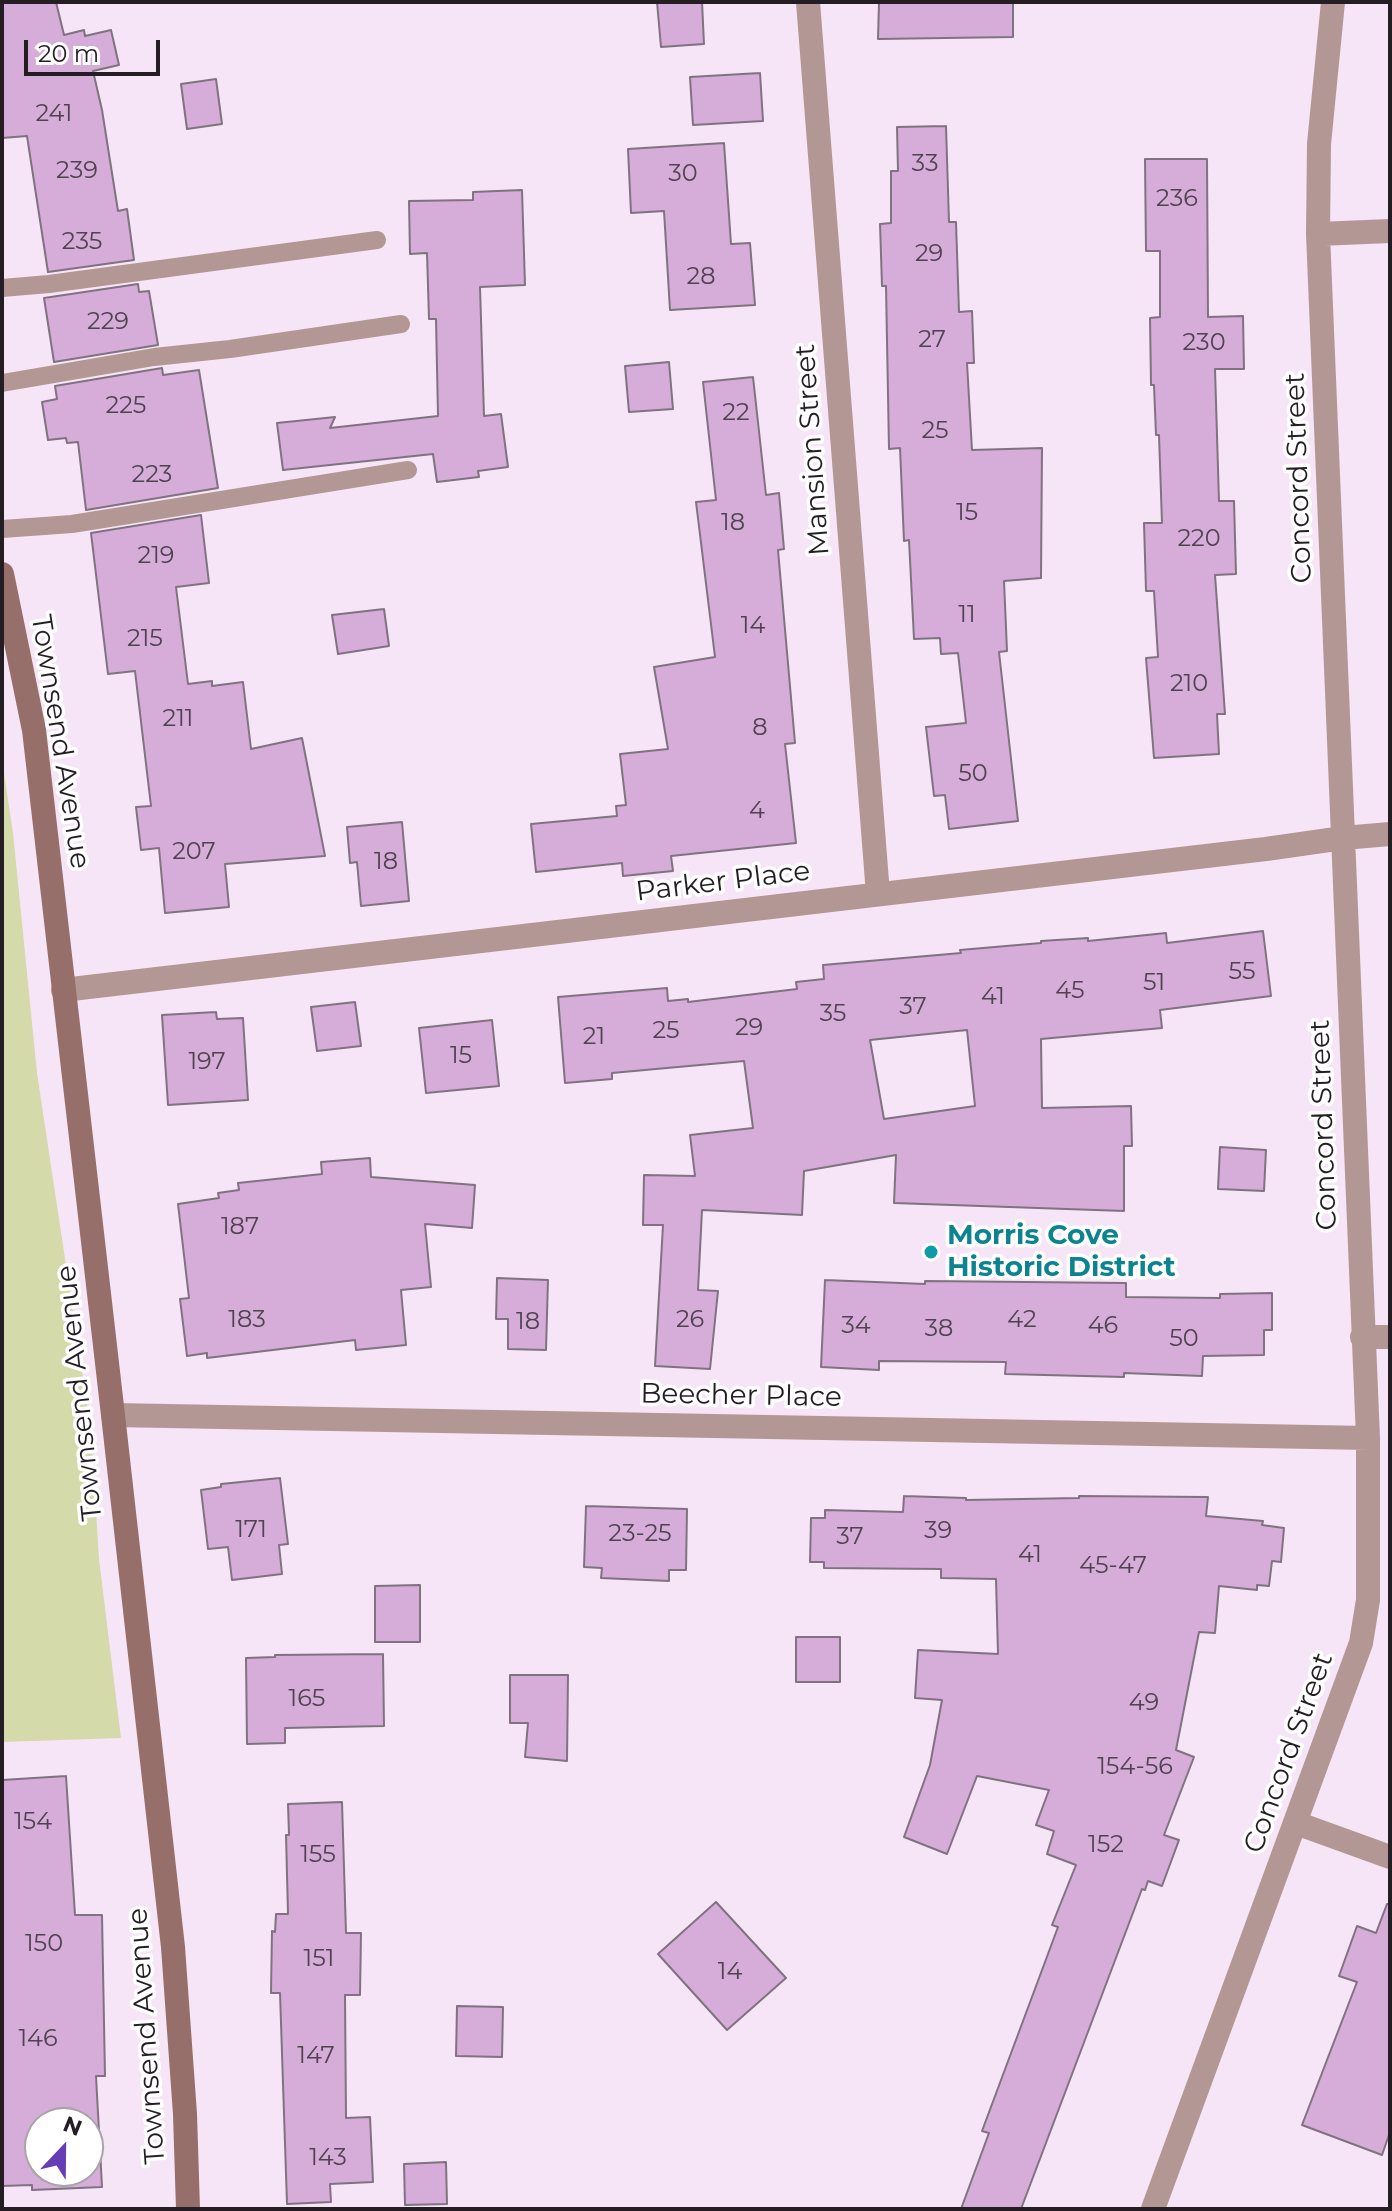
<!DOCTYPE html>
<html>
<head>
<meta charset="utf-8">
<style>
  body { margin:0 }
  #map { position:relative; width:1392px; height:2211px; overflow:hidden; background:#f6e5f6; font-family:Montserrat,sans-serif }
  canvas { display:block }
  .frame { position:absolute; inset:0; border:4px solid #241e24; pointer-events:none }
  .north { position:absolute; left:24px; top:2107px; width:80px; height:80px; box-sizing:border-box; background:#fff; border:2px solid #a7a5a7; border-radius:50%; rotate:22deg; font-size:22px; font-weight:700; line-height:32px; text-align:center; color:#241e24 }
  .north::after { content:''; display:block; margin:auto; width:28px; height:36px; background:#663db5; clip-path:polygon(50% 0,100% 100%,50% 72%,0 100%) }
  .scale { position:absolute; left:24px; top:40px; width:136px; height:36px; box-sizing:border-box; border:4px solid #241e24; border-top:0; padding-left:10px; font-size:24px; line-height:28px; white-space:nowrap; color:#241e24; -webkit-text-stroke:6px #fff; paint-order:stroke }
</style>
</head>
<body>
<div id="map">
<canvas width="1392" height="2211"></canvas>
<div class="frame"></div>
<div class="north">N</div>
<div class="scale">20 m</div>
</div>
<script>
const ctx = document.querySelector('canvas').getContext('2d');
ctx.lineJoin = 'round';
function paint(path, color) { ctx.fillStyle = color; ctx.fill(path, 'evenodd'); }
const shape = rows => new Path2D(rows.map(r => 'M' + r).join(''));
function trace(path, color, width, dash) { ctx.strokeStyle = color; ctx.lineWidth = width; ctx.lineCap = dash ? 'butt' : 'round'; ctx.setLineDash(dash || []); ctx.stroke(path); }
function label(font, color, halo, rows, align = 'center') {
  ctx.font = font + ' Montserrat,sans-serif'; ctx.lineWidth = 7; ctx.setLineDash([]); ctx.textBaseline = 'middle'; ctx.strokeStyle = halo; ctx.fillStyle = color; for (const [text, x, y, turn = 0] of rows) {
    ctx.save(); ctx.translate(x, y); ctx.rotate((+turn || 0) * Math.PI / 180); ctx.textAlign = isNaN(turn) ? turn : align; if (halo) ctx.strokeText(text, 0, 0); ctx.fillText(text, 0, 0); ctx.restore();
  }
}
paint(shape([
  [2,760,13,833,37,1073,91,1431,99,1559,121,1738,2,1742]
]), '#d5daaa');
const building = shape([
  [2,2,56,2,64,35,84,30,85,36,111,30,119,65,93,71,102,110,118,211,127,209,134,260,48,272,27,136,2,138,2,2],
  [657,2,702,2,704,44,661,47,657,2],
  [879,2,1013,2,1013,37,878,39,879,2],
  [760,73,763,121,693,125,690,77,760,73],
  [216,79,222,124,187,129,181,84,216,79],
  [946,126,949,222,956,222,959,312,972,311,974,363,967,363,972,450,1042,448,1041,578,1004,581,1007,651,999,652,1018,821,949,829,945,795,934,796,926,727,966,723,958,653,941,654,940,638,914,639,909,540,904,541,900,448,889,449,886,286,882,286,880,224,891,223,891,171,898,171,897,127,946,126],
  [724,143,731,244,750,243,755,305,670,310,664,211,631,213,628,149,724,143],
  [1145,159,1207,159,1208,317,1243,316,1244,369,1215,369,1219,501,1234,501,1236,574,1215,575,1225,714,1217,714,1219,754,1154,758,1146,658,1158,657,1154,591,1146,591,1144,523,1162,523,1159,435,1156,435,1154,385,1151,385,1150,318,1160,317,1160,251,1146,251,1145,159],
  [522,190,525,285,480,287,484,416,501,414,508,467,478,471,479,477,437,482,433,454,283,470,277,423,335,417,330,428,438,416,436,319,429,319,427,253,410,254,409,201,473,200,473,192,522,190],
  [138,284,139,292,149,291,158,345,54,362,44,298,138,284],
  [669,362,673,409,629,412,625,366,669,362],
  [162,368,163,375,199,370,218,488,86,510,78,442,67,443,66,438,48,440,42,402,57,399,55,386,162,368],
  [753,377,766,495,779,493,784,549,778,550,795,743,785,744,796,843,671,856,673,871,623,876,622,863,536,872,531,824,617,816,616,806,626,805,620,754,668,749,654,667,715,657,696,502,716,500,703,382,753,377],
  [201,515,209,583,176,587,188,684,212,681,212,686,243,682,251,749,302,738,325,856,225,864,229,907,165,913,159,848,141,850,136,807,151,806,135,671,108,674,91,533,201,515],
  [384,609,389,646,338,654,332,615,384,609],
  [402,822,409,901,361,906,357,862,350,863,347,827,402,822],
  [1263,931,1271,996,1160,1010,1162,1028,1041,1039,1042,1108,1131,1106,1132,1146,1124,1146,1124,1211,894,1203,896,1155,804,1171,802,1215,702,1210,698,1290,718,1291,710,1369,655,1366,663,1225,643,1225,644,1175,695,1176,690,1135,753,1128,744,1061,612,1073,612,1079,565,1083,558,997,667,988,668,1001,688,999,688,1002,797,989,796,982,824,979,823,965,961,953,960,950,1041,943,1041,941,1088,938,1088,941,1166,933,1167,943,1263,931],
  [967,1030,975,1106,884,1119,870,1040,967,1030],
  [355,1002,361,1046,317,1051,311,1007,355,1002],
  [216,1012,217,1019,243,1018,248,1100,168,1105,162,1015,216,1012],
  [492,1020,499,1086,426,1093,419,1028,492,1020],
  [1220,1147,1266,1150,1264,1191,1218,1189,1220,1147],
  [370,1158,371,1177,475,1185,472,1228,425,1224,431,1287,401,1290,406,1345,356,1350,355,1340,207,1358,207,1353,187,1356,180,1299,189,1298,178,1204,219,1198,218,1193,239,1190,238,1183,322,1174,321,1162,370,1158],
  [497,1278,548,1280,546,1350,508,1349,508,1319,496,1319,497,1278],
  [825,1280,925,1284,925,1281,1126,1283,1126,1297,1220,1298,1220,1294,1272,1293,1272,1330,1264,1330,1264,1355,1203,1356,1202,1376,1124,1373,1124,1377,1005,1374,1006,1362,879,1361,879,1370,821,1367,825,1280],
  [280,1478,288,1544,279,1545,282,1574,232,1580,228,1547,208,1549,201,1490,221,1487,221,1484,280,1478],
  [904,1496,966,1498,966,1500,1079,1498,1079,1496,1208,1497,1206,1516,1263,1521,1262,1525,1284,1528,1281,1562,1272,1561,1269,1586,1257,1585,1257,1590,1219,1586,1215,1633,1199,1632,1176,1750,1194,1757,1164,1835,1179,1840,1162,1886,1148,1881,1145,1890,1142,1889,1021,2209,961,2209,989,2133,982,2131,1045,1962,1058,1927,1052,1925,1076,1865,1047,1854,1054,1831,1036,1825,1049,1790,977,1776,947,1854,904,1837,930,1765,942,1700,915,1698,918,1650,998,1654,996,1579,941,1578,941,1569,824,1568,824,1562,810,1562,811,1518,825,1518,825,1510,903,1512,904,1496],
  [586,1506,687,1509,686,1570,669,1570,669,1581,601,1578,602,1568,584,1567,586,1506],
  [420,1585,420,1642,375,1642,375,1586,420,1585],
  [796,1637,840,1637,840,1682,796,1682,796,1637],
  [383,1654,384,1726,285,1728,285,1743,247,1744,246,1658,275,1657,275,1655,383,1654],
  [510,1675,568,1675,567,1761,525,1757,528,1723,510,1723,510,1675],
  [66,1776,75,1915,102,1915,105,2076,96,2076,102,2187,32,2190,32,2185,2,2186,2,1780,66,1776],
  [40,2123,88,2123,88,2171,40,2171,40,2123],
  [342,1802,346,1933,361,1933,360,1995,345,1995,346,2118,370,2117,373,2182,330,2184,331,2202,287,2204,280,1993,271,1993,272,1931,275,1932,276,1914,288,1914,286,1835,289,1835,288,1804,342,1802],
  [716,1902,786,1978,727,2030,658,1954,716,1902],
  [1387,1904,1390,1904,1390,2132,1382,2155,1302,2125,1357,1982,1339,1976,1357,1926,1376,1933,1387,1904],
  [457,2006,503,2007,502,2057,456,2056,457,2006],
  [446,2162,447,2204,405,2205,404,2164,446,2162]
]);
paint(building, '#d5add8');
trace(building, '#807281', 2);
trace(shape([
  [2,288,49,284,377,240],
  [2,383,154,357,230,349,401,324],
  [2,529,72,524,408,470]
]), '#b39794', 18);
trace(shape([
  [808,2,878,894],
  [1318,234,1390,231],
  [63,990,1266,849,1343,838,1390,834],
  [1362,1337,1390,1337],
  [113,1415,1368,1438],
  [1296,1823,1390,1857],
  [1153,2209,1361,1643,1368,1600,1368,1438,1318,234,1319,144,1333,2]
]), '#b39794', 24);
trace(shape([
  [2,574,34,730,113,1415,173,1947,185,2114,188,2209]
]), '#966f6a', 24);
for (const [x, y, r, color] of [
  [931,1252,8,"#0f9aa8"]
]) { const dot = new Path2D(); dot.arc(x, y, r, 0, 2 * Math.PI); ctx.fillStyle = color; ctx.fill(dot); trace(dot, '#fff', 3); }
label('24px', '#504251', null, [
  ["241",54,114],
  ["33",925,164],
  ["239",77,171],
  ["30",683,174],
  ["236",1177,199],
  ["235",82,242],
  ["29",929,254],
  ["28",701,277],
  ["229",108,322],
  ["27",932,340],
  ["230",1204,343],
  ["225",126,406],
  ["22",736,413],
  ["25",935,431],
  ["223",152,475],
  ["15",967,513],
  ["18",733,523],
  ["220",1199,539],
  ["219",156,556],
  ["11",967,615],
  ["14",753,626],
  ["215",145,639],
  ["210",1189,684],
  ["211",178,719],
  ["8",760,728],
  ["50",973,774],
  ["4",757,811],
  ["207",194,852],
  ["18",386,862],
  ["55",1242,972],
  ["51",1154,983],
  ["45",1070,991],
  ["41",993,997],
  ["37",913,1007],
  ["35",833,1014],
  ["29",749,1028],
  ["25",666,1031],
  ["21",594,1037],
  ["15",461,1056],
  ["197",207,1062],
  ["187",240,1227],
  ["183",247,1320],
  ["26",690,1320],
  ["42",1022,1320],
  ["18",528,1322],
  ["34",856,1326],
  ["46",1103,1326],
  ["38",939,1329],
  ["50",1184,1339],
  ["171",251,1530],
  ["39",938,1531],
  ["23-25",640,1534],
  ["37",850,1537],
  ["41",1030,1555],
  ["45-47",1113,1566],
  ["165",307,1699],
  ["49",1144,1703],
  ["154-56",1135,1767],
  ["154",33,1822],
  ["152",1106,1845],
  ["155",318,1855],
  ["150",44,1944],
  ["151",319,1959],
  ["14",730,1972],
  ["146",38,2039],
  ["147",316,2056],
  ["143",328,2158]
]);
label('28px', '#241e24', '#fff', [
  ["Mansion Street",813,450,-94],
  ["Concord Street",1299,478,-92],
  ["Townsend Avenue",60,742,81],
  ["Parker Place",723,882,-7],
  ["Concord Street",1324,1125,-92],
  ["Townsend Avenue",80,1393,-96],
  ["Beecher Place",741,1396,1],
  ["Concord Street",1289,1753,-70],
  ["Townsend Avenue",147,2036,-94]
]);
label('bold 28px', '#0d838f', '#fff', [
  ["Morris Cove",947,1236],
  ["Historic District",947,1268]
], 'left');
</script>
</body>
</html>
